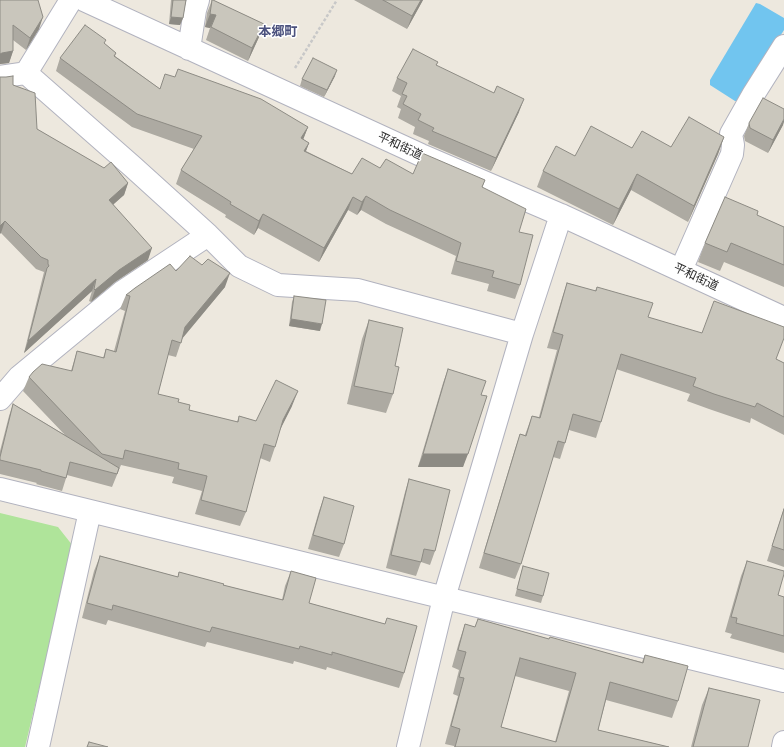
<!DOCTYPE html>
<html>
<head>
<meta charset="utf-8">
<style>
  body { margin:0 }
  canvas { display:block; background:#ede8de }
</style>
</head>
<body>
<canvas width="784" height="747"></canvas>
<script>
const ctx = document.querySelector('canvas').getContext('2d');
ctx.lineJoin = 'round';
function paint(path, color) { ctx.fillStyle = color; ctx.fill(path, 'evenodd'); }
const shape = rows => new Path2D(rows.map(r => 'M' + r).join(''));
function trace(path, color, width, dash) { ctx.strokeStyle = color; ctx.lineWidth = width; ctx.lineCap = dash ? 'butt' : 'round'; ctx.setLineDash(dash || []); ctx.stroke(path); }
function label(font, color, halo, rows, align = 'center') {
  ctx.font = font + ' "Golos Text","Noto Sans JP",sans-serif'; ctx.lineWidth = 3; ctx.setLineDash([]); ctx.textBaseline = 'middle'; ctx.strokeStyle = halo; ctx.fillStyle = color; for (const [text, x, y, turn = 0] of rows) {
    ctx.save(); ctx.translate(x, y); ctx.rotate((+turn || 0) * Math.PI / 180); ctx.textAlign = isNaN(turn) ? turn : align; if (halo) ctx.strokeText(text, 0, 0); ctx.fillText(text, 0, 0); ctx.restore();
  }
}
paint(shape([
  [0,513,58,527,73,546,25,747,0,747]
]), '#afe49a');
paint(shape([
  [756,3,760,4,784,18,784,30,739,101,735,101,710,85,710,80]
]), '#71c5ef');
const minor = shape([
  [84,0,421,155,561,215,784,318],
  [189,49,195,10,198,0],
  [26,73,71,0],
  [0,77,26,73,133,167,208,235,239,266,278,285,358,290,522,334],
  [681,270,732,154,733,145,731,134,753,95,784,46],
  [0,399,19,377,122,292,208,235],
  [0,489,784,681],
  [38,747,90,511],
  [408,747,444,598,522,334,561,215],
  [783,747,784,742]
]);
trace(minor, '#b2b3bf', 24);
trace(shape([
  [295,68,337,0]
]), '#c8c8c8', 2.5, [3, 2]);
trace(minor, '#fff', 22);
paint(shape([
  [0,0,39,29,26,50,13,40,13,51,9,63,0,64],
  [171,0,186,0,183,18,180,25,169,24],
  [212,0,264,24,259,37,248,61,206,40,210,28,205,27,207,13],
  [354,0,423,0,407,29],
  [105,44,116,53,115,56,160,89,308,127,303,139,309,143,306,151,352,174,380,168,413,174,485,180,482,188,519,232,520,285,515,299,487,291,489,284,451,274,456,256,386,224,361,210,357,215,348,210,319,262,258,228,254,235,225,217,226,215,176,184,181,170,194,149,132,127,56,71,60,58],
  [438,62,436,66,519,112,491,171,428,144,429,141,413,134,415,127,398,118,401,109,397,107,401,96,392,91,397,78],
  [335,76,324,97,300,86,302,79],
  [13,85,37,129,128,183,124,195,113,204,148,260,115,282,91,302,89,301,92,291,24,353,44,272,36,269,1,233],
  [749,123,783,125,768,153,745,141,744,136],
  [724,137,718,154,688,222,631,190,613,225,537,187,543,171,575,156,632,148,671,147],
  [757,215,784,227,784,287,724,262,720,271,698,262,705,243],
  [176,271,225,287,182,339,176,357,168,355,158,394,178,402,189,410,237,422,239,416,256,421,292,406,280,429,275,447,270,462,260,458,246,512,240,526,195,514,202,491,172,483,174,477,121,465,112,487,67,475,62,491,36,484,37,483,0,474,0,451,9,416,13,404,65,435,23,391,29,377,71,371,77,351,103,358,106,349,114,351,125,311,120,309,126,295],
  [567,283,595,291,597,287,648,317,776,359,784,363,784,435,751,418,750,423,709,409,687,401,690,394,616,369,601,422,596,438,569,430,565,443,560,459,553,457,521,564,515,579,479,568,515,449,520,434,525,435,532,416,539,417,557,350,547,348,562,298],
  [294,296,320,331,289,326,292,302],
  [369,320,395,366,393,394,386,413,347,404,362,339],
  [448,369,481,395,463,467,418,467,443,383],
  [409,479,435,551,430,565,421,562,416,576,386,568,405,492],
  [324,497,344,544,339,557,308,549,319,511],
  [784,508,784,567,767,561],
  [100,556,178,577,179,572,223,585,282,600,285,586,291,571,309,603,385,624,387,618,404,673,399,688,327,667,326,670,294,661,293,664,207,642,205,647,108,620,106,625,82,618,94,571],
  [747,561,778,595,784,597,784,653,730,638,732,634,725,632,741,576],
  [523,566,543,596,541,603,515,596],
  [478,619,549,639,642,662,645,655,678,701,672,718,606,700,598,730,669,747,454,747,454,746,445,744,458,696,453,694,459,670,452,667,459,642,465,624,475,627],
  [515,676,569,691,555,742,501,727],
  [709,688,748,747,691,747,702,705]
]), '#adaaa2');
paint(shape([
  [421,0,423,0,407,29,412,16],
  [210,14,216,15,210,28,205,27],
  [43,17,39,29,26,50,30,38],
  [171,17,183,18,180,25,169,24],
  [264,24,259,37,248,61,252,48],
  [13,51,9,63,0,64,0,54,2,53],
  [337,70,335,76,324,97,327,90],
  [524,99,519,112,491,171,496,158],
  [784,119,784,122,783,125,768,153,773,140],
  [308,127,303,140,301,138],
  [724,137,718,154,688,222,694,206],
  [309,143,304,156,304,151],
  [637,174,631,190,613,225,619,209],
  [128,183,124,195,105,212,109,200],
  [366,196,361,210,357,215,362,202],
  [353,197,348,210,319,262,324,248],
  [263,214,258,228,254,235,259,221],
  [5,221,1,233,0,234,0,226],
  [152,248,148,260,115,282,91,302,95,290,119,270],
  [230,273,225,287,180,341,185,327],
  [96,279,92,291,24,353,28,341],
  [291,319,322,324,320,331,289,326],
  [298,391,292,406,278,434,283,420],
  [423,454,468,454,463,467,418,467]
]), '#8d8b84');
const building = shape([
  [0,0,38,0,43,17,30,38,13,25,13,51,2,53,0,54,0,0],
  [173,0,186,0,183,18,171,17,173,0],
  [212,0,213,0,264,24,252,48,211,27,216,15,210,14,212,0],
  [383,0,421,0,412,16,383,0],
  [85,25,106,40,104,43,116,53,114,56,160,89,165,74,175,77,178,69,261,99,308,127,301,138,309,143,304,151,352,174,362,158,380,168,386,159,413,174,422,153,485,180,482,187,526,209,519,232,533,235,520,285,492,277,494,271,456,261,461,243,390,210,366,196,362,202,353,197,324,248,263,214,259,221,230,204,231,202,181,170,202,136,137,114,60,58,85,25],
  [413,49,438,62,436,65,494,93,497,86,524,99,496,158,432,131,434,128,418,120,421,114,403,104,407,96,402,94,407,83,397,78,413,49],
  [313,58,337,70,327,90,302,79,313,58],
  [13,76,13,85,35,93,37,129,104,168,111,162,128,183,109,200,152,248,119,270,95,290,94,289,96,279,28,341,47,268,49,266,48,264,48,260,41,257,5,221,0,226,0,77,6,77,13,76],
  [763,98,784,109,784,119,773,140,750,128,749,123,763,98],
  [689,117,724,137,694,206,637,174,619,209,543,171,556,146,575,156,591,126,632,148,642,131,671,147,689,117],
  [725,197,758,211,757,215,784,227,784,265,731,243,727,252,705,243,725,197],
  [190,256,202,265,208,259,230,273,185,327,181,343,172,340,158,394,179,399,178,402,190,405,189,410,238,422,239,416,256,421,276,380,298,391,283,420,275,447,264,444,246,512,201,500,207,476,178,469,179,463,125,450,123,459,102,454,29,377,33,372,42,364,72,371,77,351,104,358,106,349,116,352,130,296,126,295,135,288,170,264,176,271,190,256],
  [567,283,596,291,597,287,653,303,648,317,702,333,714,301,784,327,784,338,776,359,784,363,784,417,757,403,755,407,714,394,693,386,696,378,621,354,601,422,573,414,565,443,558,441,521,564,484,553,520,434,526,436,532,416,540,418,563,335,553,332,567,283],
  [294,296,326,300,322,324,291,319,294,296],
  [369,320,403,328,395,366,399,367,393,394,354,386,369,320],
  [448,369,486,381,481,395,487,396,468,454,423,454,448,369],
  [13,404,119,468,117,474,70,462,66,478,41,471,41,470,0,460,0,457,13,404],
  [409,479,450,490,435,551,424,549,421,562,391,555,409,479],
  [324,497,354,506,344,544,313,535,324,497],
  [784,509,784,550,772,546,784,509],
  [100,556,178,577,179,572,224,584,223,585,283,600,291,571,316,578,309,603,385,624,387,618,417,626,404,673,332,652,332,655,300,646,299,649,212,627,210,632,113,605,112,610,87,603,100,556],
  [747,561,784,571,784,574,778,595,784,597,784,636,736,623,737,618,731,617,747,561],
  [523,566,549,573,543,596,517,589,523,566],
  [478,619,549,639,550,637,643,663,645,655,688,666,678,701,610,682,598,730,669,747,455,747,460,729,451,726,464,678,459,677,466,652,458,650,465,624,475,627,478,619],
  [520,658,576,673,556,742,501,727,520,658],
  [709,688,760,700,748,747,693,747,709,688],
  [89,742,108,747,87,747,89,742]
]);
paint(building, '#c9c6bc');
trace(building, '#8d8b84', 1);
label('12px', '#2c2c2c', '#fff', [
  ["平和街道",400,146,25],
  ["平和街道",696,277,25]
]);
label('bold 13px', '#4b517d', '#fff', [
  ["本郷町",278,32]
]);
</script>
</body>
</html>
